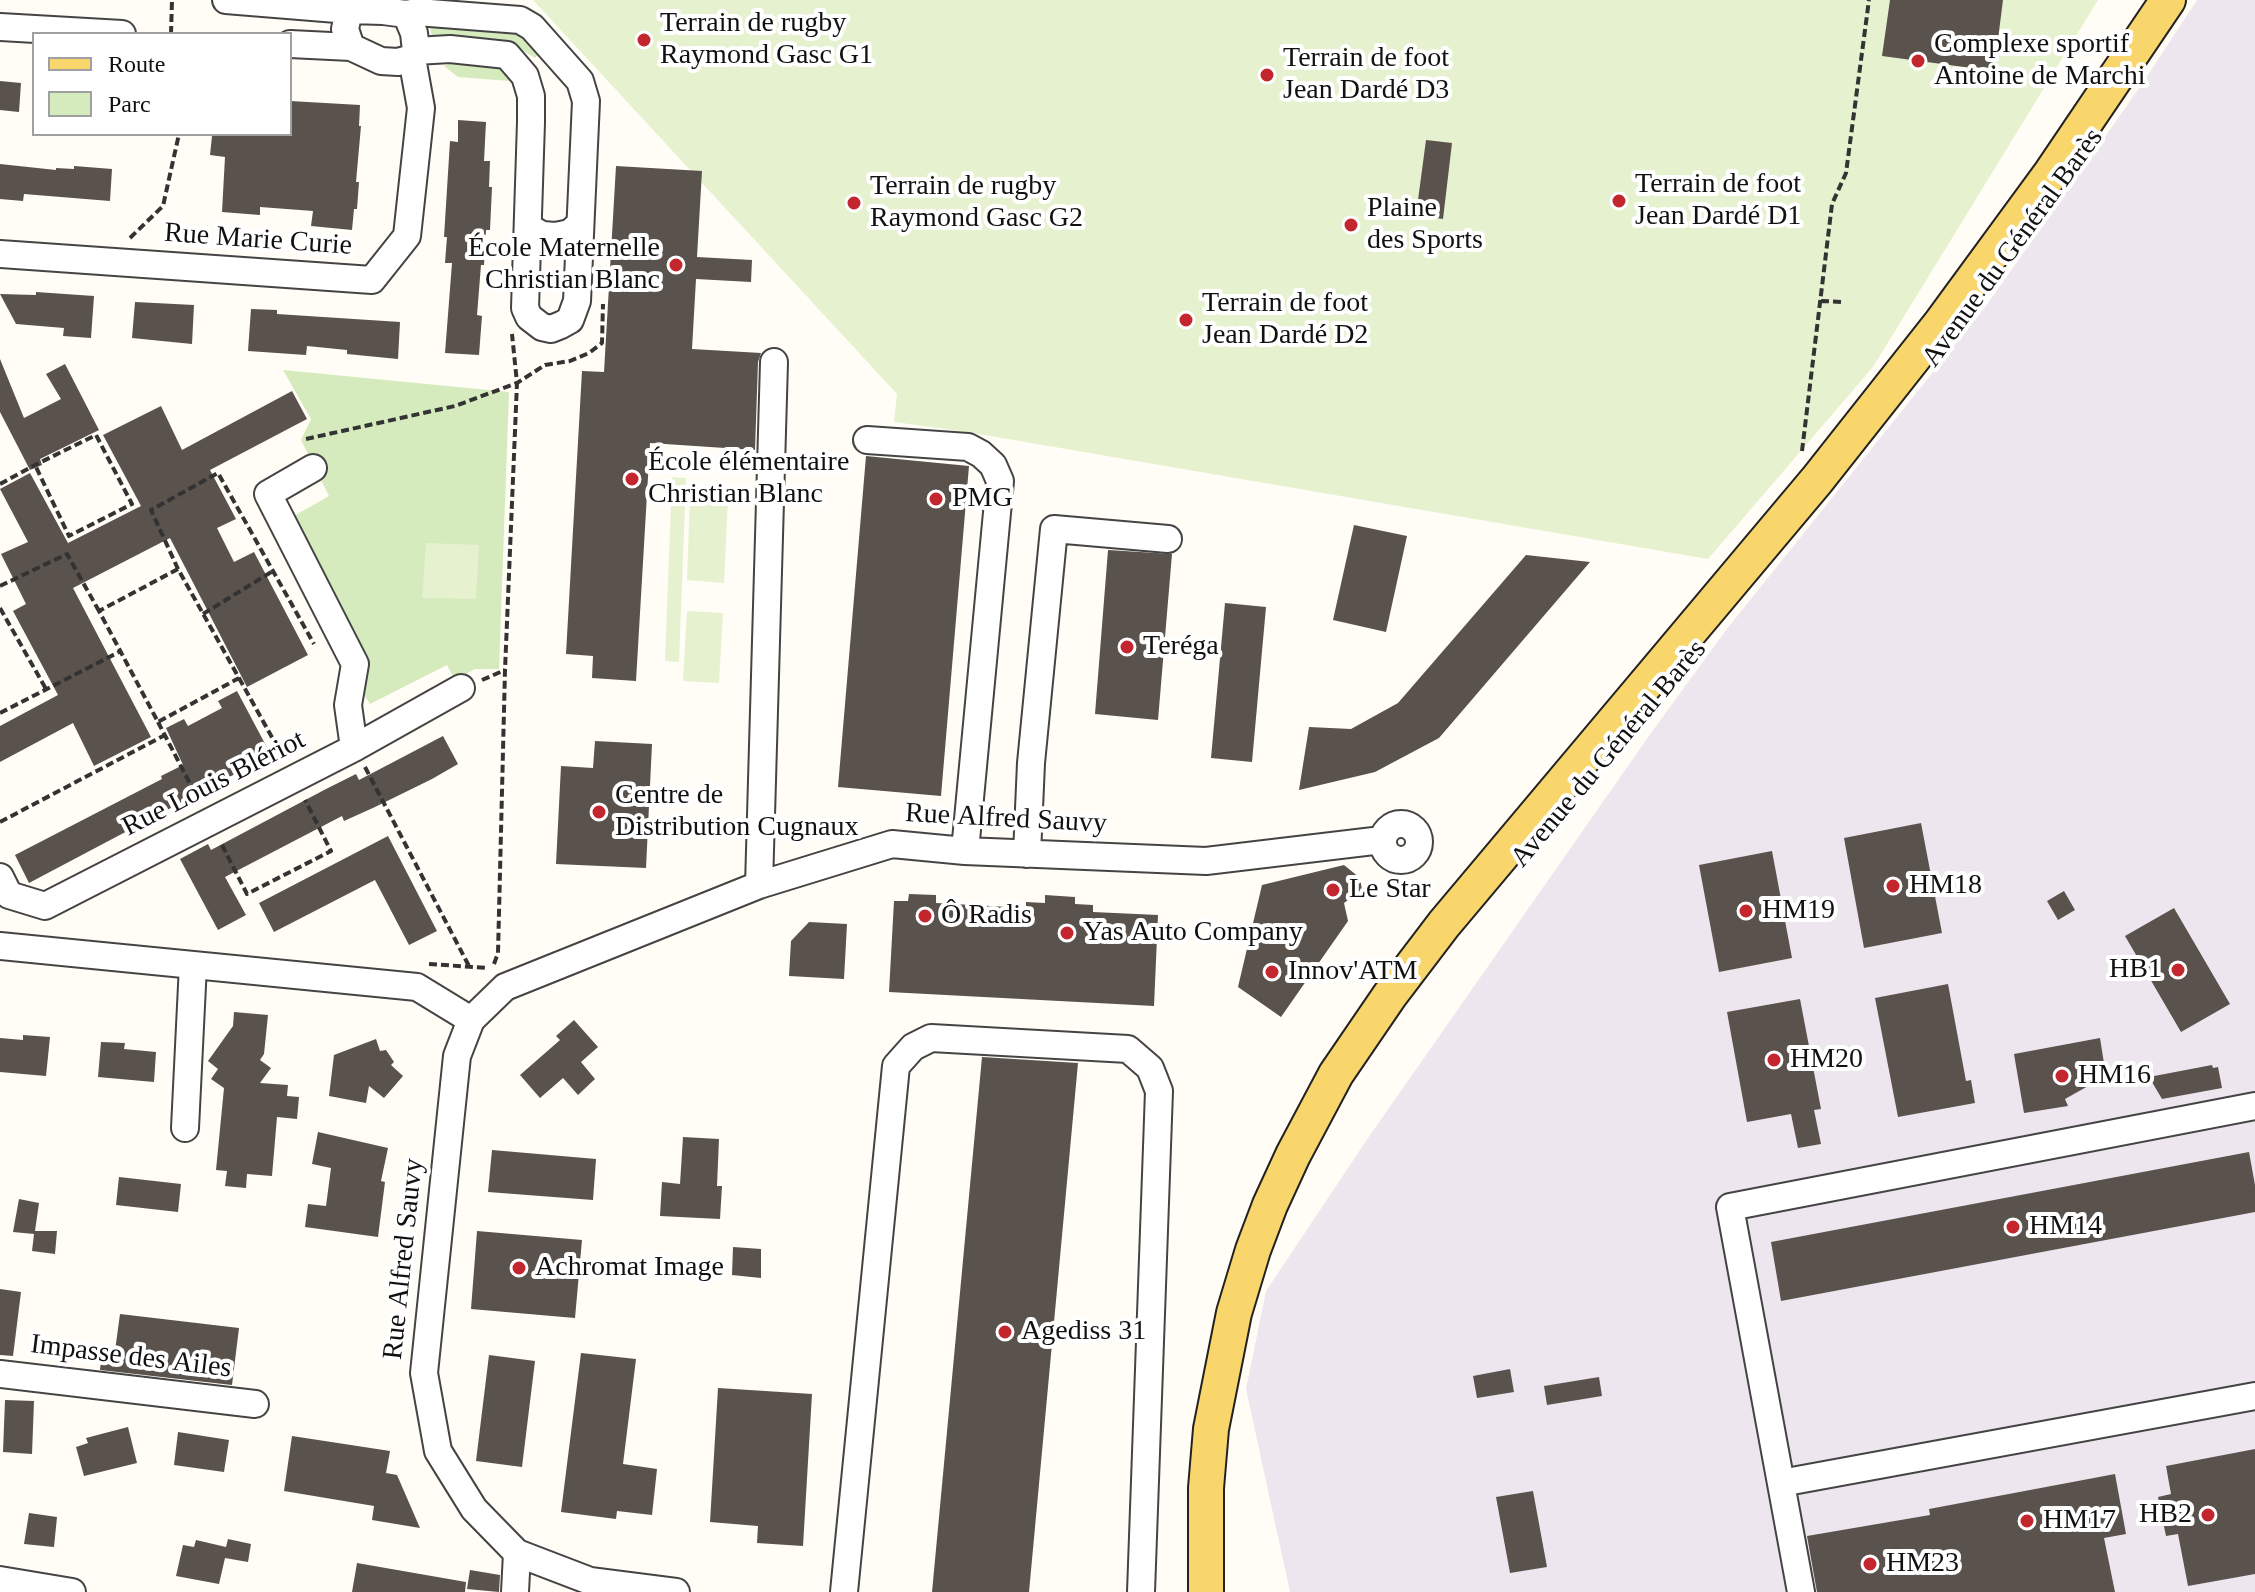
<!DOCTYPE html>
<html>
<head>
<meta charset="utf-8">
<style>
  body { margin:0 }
  #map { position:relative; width:2255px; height:1592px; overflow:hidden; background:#fffdf5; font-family:"Times New Roman",serif }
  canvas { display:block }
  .legend { position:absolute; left:32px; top:32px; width:260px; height:104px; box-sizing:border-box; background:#fff; border:2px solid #a0a0a0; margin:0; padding:10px 14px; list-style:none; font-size:24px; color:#111 }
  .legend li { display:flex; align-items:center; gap:16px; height:40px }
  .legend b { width:40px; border:2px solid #a0a0a0 }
</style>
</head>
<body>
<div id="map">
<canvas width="2255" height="1592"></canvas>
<ul class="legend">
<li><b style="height:10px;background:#f9d66b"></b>Route</li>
<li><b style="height:22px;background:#d5ebbd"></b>Parc</li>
</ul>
</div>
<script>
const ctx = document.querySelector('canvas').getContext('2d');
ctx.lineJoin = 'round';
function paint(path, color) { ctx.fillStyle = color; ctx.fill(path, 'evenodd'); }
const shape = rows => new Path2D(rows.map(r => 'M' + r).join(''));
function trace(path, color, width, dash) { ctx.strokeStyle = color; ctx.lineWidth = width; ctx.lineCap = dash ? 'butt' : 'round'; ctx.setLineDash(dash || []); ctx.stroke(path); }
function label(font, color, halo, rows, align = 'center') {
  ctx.font = font + ' "Times New Roman",serif'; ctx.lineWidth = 8; ctx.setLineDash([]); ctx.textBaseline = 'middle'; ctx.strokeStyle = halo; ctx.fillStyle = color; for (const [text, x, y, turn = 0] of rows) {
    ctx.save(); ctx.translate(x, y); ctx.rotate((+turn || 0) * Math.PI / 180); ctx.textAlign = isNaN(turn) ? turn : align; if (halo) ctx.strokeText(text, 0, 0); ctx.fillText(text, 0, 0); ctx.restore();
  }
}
paint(shape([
  [2197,0,2255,0,2255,1592,1290,1592,1246,1389,1266,1291,1368,1138,1651,733,1726,630,1986,306,2142,84]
]), '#eee6ef');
paint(shape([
  [443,21,507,31,525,38,541,51,535,58,522,50,504,47,432,38,430,27],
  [454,61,502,61,517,78,510,81,458,77,444,66],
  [283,370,509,392,499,669,475,669,455,680,447,665,370,704,361,690,292,517,329,496,301,440,311,419]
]), '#d5ebbd');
paint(shape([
  [533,0,2098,0,1873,367,1708,559,967,432,894,422,897,394],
  [672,477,686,478,679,662,665,661],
  [690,496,728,498,724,583,687,580],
  [426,543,479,545,476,599,422,598],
  [687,611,723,613,719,683,683,681]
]), '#e6f2cf');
paint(shape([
  [1890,0,2003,0,1994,71,1882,56],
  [0,81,21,83,19,112,0,110],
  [290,101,360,105,359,126,361,126,356,182,359,182,357,209,354,209,352,230,311,226,313,211,260,207,260,215,222,212,225,157,210,155,212,136,290,134],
  [458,120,486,122,484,161,490,161,489,187,492,187,490,230,486,230,484,265,481,265,477,315,482,316,479,355,445,353,452,263,445,263,447,237,444,237,450,141,458,142],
  [1426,140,1452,143,1443,219,1416,215],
  [0,164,56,170,56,168,74,169,74,166,112,169,110,201,24,194,23,201,0,199],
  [616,166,702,171,697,257,752,260,751,282,696,279,692,349,761,353,758,362,755,450,650,443,636,681,592,678,593,656,566,654,582,371,604,372],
  [36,292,94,296,91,338,63,336,64,328,16,324,0,294,36,295],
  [135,302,194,305,192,344,132,338],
  [251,309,277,310,277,314,400,322,398,359,347,354,347,350,307,346,306,355,248,351],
  [0,359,24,418,61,399,46,374,65,364,99,430,40,459,42,465,30,470,0,412],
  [292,391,307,419,210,470,236,519,217,528,234,562,254,552,308,655,247,687,170,538,73,588,151,737,94,766,73,723,0,762,0,726,58,695,13,611,26,604,1,554,28,542,0,489,30,473,68,543,141,506,103,435,161,406,182,450],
  [866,456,969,466,941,796,838,787],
  [1354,525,1407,536,1386,632,1333,620],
  [1108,550,1172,554,1158,720,1095,714],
  [1526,555,1590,562,1439,738,1375,772,1299,790,1309,727,1351,729,1398,703],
  [1225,603,1266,607,1252,762,1211,758],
  [237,691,271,755,29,883,15,855,162,779,161,776,183,765,166,728,184,719,188,726,222,708,218,701],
  [443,736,458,764,432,779,375,807,344,821,342,816,225,877,246,915,218,930,180,859,208,844,211,850,326,789,356,774,359,780],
  [595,741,652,744,646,868,556,864,561,766,593,768],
  [1921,823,1942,933,1864,948,1844,838],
  [388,836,437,931,409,945,375,880,274,932,259,903],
  [1772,851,1792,958,1719,972,1699,865],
  [1344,865,1360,878,1362,890,1344,903,1348,921,1281,1017,1238,987,1262,885],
  [2064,891,2075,910,2058,920,2047,901],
  [909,894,936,895,936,903,1026,908,1026,902,1045,903,1045,895,1075,897,1075,904,1093,905,1093,912,1158,915,1154,1006,889,992,894,901,908,901],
  [2174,908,2230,1004,2181,1032,2125,936],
  [809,922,847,924,844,979,789,976,791,941],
  [1948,984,1966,1081,1971,1080,1975,1103,1898,1117,1875,998],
  [1800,999,1821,1109,1814,1110,1821,1144,1798,1148,1791,1114,1747,1122,1727,1012],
  [234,1012,268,1015,264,1054,260,1060,271,1068,260,1083,288,1085,287,1096,299,1097,297,1119,277,1117,272,1176,247,1174,246,1188,225,1186,227,1171,216,1170,224,1088,211,1079,218,1069,208,1061,233,1026],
  [574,1020,598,1047,581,1062,595,1079,578,1095,563,1078,540,1098,520,1075,560,1040,556,1036],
  [23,1035,50,1037,46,1076,0,1072,0,1038,23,1040],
  [2100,1038,2106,1076,2065,1099,2068,1106,2024,1113,2014,1054],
  [376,1039,380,1051,386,1050,394,1062,391,1065,403,1076,384,1098,369,1086,366,1103,329,1096,334,1055],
  [101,1042,125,1043,124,1049,156,1052,154,1082,98,1077],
  [982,1057,1078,1063,1029,1592,932,1592],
  [2212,1065,2213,1068,2218,1067,2222,1088,2162,1099,2149,1077],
  [318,1132,388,1148,381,1181,385,1182,378,1237,305,1227,308,1204,326,1206,331,1168,312,1164],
  [683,1137,719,1139,717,1186,722,1186,720,1219,660,1216,662,1182,680,1184],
  [492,1150,596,1159,593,1200,488,1192],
  [2249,1152,2255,1185,2255,1212,1781,1301,1771,1242],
  [119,1177,181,1184,178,1212,116,1205],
  [19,1199,39,1203,35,1231,57,1231,55,1254,32,1251,34,1234,13,1232],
  [477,1231,582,1240,575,1318,471,1309],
  [733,1247,761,1249,761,1278,732,1275],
  [0,1289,21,1292,13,1356,0,1355],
  [120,1314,239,1328,232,1385,100,1370,102,1350,115,1351],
  [581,1353,636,1359,623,1464,657,1469,652,1515,617,1511,616,1519,561,1512],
  [489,1355,535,1361,522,1467,476,1461],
  [1510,1369,1514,1392,1477,1398,1473,1376],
  [1599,1377,1602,1396,1547,1405,1544,1386],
  [718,1388,812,1394,803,1546,757,1543,758,1526,710,1522],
  [5,1400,34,1401,32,1454,3,1452],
  [128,1427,137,1463,84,1476,76,1447,88,1443,86,1438],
  [178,1432,229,1440,224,1472,174,1465],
  [292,1436,390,1451,386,1473,397,1475,420,1528,372,1520,374,1506,284,1491],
  [2255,1449,2255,1574,2188,1586,2178,1534,2166,1536,2158,1497,2171,1494,2166,1466],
  [2115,1474,2126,1534,2104,1538,2115,1592,1817,1592,1807,1536,1930,1515,1929,1509],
  [1533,1491,1547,1567,1510,1573,1496,1497],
  [29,1513,57,1517,54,1547,24,1544],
  [228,1539,251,1544,248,1562,225,1558,219,1584,176,1576,183,1545,194,1547,196,1540,226,1547],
  [357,1563,466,1582,465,1592,352,1592],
  [470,1570,500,1575,499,1592,467,1589]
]), '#5a524d');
const minor = shape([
  [226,0,349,10],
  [406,14,417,12,520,20,532,27,580,81,586,101,577,301,570,320,561,325,551,329,542,327,529,317,525,308,531,122,531,96,525,76,507,55,450,49,416,51],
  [0,27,122,34],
  [290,44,351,47,381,61,398,62,412,58,416,51,414,33,406,14,383,11,349,10,345,29,351,47],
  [528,227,542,235,556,236,570,233,580,224],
  [0,254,372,280,407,236,421,108,412,58],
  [867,440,968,447,981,454,993,465,1000,481,965,851],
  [313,468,268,494,355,664,348,705,354,748],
  '1383 842a18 18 0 1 1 36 0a18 18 0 1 1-36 0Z',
  [1027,854,1031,763,1054,529,1168,539],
  [0,877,9,895,45,906,354,748,461,688],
  [759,885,774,362],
  [0,946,417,987,471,1020,457,1056,424,1373,438,1451,474,1509,517,1553,590,1581,676,1592],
  [471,1020,505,987,759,885,892,844,965,851,1206,861,1382,840],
  [185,1128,193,965],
  [0,1374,255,1404],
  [1781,1483,2255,1396],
  [0,1580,72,1592],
  [515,1592,517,1553],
  [844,1592,896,1066,913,1047,931,1038,1128,1049,1150,1068,1159,1091,1141,1592],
  [1801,1592,1730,1207,2255,1106]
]);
const major = shape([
  [1206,1592,1206,1488,1211,1429,1234,1313,1253,1250,1270,1205,1293,1155,1336,1074,1390,995,1444,924,1817,480,1941,323,2051,173,2168,0]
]);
trace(minor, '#444', 30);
trace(major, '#222', 38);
trace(shape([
  [171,34,172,0],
  [130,238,163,206,179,134],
  [1821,301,1843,302],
  [306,439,455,406,517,383,545,365,570,361,589,353,602,343,603,304],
  [1802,451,1832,204,1846,173,1869,0],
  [0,484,35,465,96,435,132,504,69,536,35,465],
  [178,569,99,611,158,722,239,678,178,569,151,510,218,473,314,644],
  [0,586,67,554,99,611],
  [0,608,46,689],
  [203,614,273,571],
  [239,678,283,757],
  [482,680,505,670],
  [0,713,121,651],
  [158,722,199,801],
  [365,767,470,968],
  [0,822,165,735],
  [222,845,247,894,331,851,305,800],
  [429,964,488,968],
  [494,964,498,953,505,670,517,383,512,334]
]), '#333', 4, [8, 4]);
trace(minor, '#fff', 26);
trace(major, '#f9d66b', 34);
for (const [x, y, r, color] of [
  [644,40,8,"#c4262e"],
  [1918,61,8,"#c4262e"],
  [1267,75,8,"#c4262e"],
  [1619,201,8,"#c4262e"],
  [854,203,8,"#c4262e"],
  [1351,225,8,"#c4262e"],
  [676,265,8,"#c4262e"],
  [1186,320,8,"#c4262e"],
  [632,479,8,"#c4262e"],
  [936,499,8,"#c4262e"],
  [1127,647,8,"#c4262e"],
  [599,812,8,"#c4262e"],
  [1893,886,8,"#c4262e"],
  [1333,890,8,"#c4262e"],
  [1746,911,8,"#c4262e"],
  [925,916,8,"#c4262e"],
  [1067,933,8,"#c4262e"],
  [2178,970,8,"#c4262e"],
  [1272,972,8,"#c4262e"],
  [1774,1060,8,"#c4262e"],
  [2062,1076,8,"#c4262e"],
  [2013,1227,8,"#c4262e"],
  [519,1268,8,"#c4262e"],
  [1005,1332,8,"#c4262e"],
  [2208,1515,8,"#c4262e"],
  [2027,1521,8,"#c4262e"],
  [1870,1564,8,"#c4262e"]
]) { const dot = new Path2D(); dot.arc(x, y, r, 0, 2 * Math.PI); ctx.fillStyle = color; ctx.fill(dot); trace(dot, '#fff', 3); }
label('28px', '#111', '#fff', [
  ["Terrain de rugby",660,24],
  ["Raymond Gasc G1",660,56],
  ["Complexe sportif",1934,45],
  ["Antoine de Marchi",1934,77],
  ["Terrain de foot",1283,59],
  ["Jean Dardé D3",1283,91],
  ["Terrain de foot",1635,185],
  ["Jean Dardé D1",1635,217],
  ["Terrain de rugby",870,187],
  ["Raymond Gasc G2",870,219],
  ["Plaine",1367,209],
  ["des Sports",1367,241],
  ["École Maternelle",660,249,"right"],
  ["Christian Blanc",660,281,"right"],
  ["Terrain de foot",1202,304],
  ["Jean Dardé D2",1202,336],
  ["École élémentaire",648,463],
  ["Christian Blanc",648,495],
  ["PMG",952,499],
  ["Teréga",1143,647],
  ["Centre de",615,796],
  ["Distribution Cugnaux",615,828],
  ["HM18",1909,886],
  ["Le Star",1349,890],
  ["HM19",1762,911],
  ["Ô Radis",941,916],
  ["Yas Auto Company",1083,933],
  ["HB1",2162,970,"right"],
  ["Innov'ATM",1288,972],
  ["HM20",1790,1060],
  ["HM16",2078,1076],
  ["HM14",2029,1227],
  ["Achromat Image",535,1268],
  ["Agediss 31",1021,1332],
  ["HB2",2192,1515,"right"],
  ["HM17",2043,1521],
  ["HM23",1886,1564]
], 'left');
label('28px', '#111', '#fff', [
  ["Rue Marie Curie",258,240,4],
  ["Avenue du Général Barès",2013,248,-54],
  ["Avenue du Général Barès",1609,754,-50],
  ["Rue Louis Blériot",214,784,-27],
  ["Rue Alfred Sauvy",1006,819,3],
  ["Rue Alfred Sauvy",404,1259,-84],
  ["Impasse des Ailes",131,1357,7]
]);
</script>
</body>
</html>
